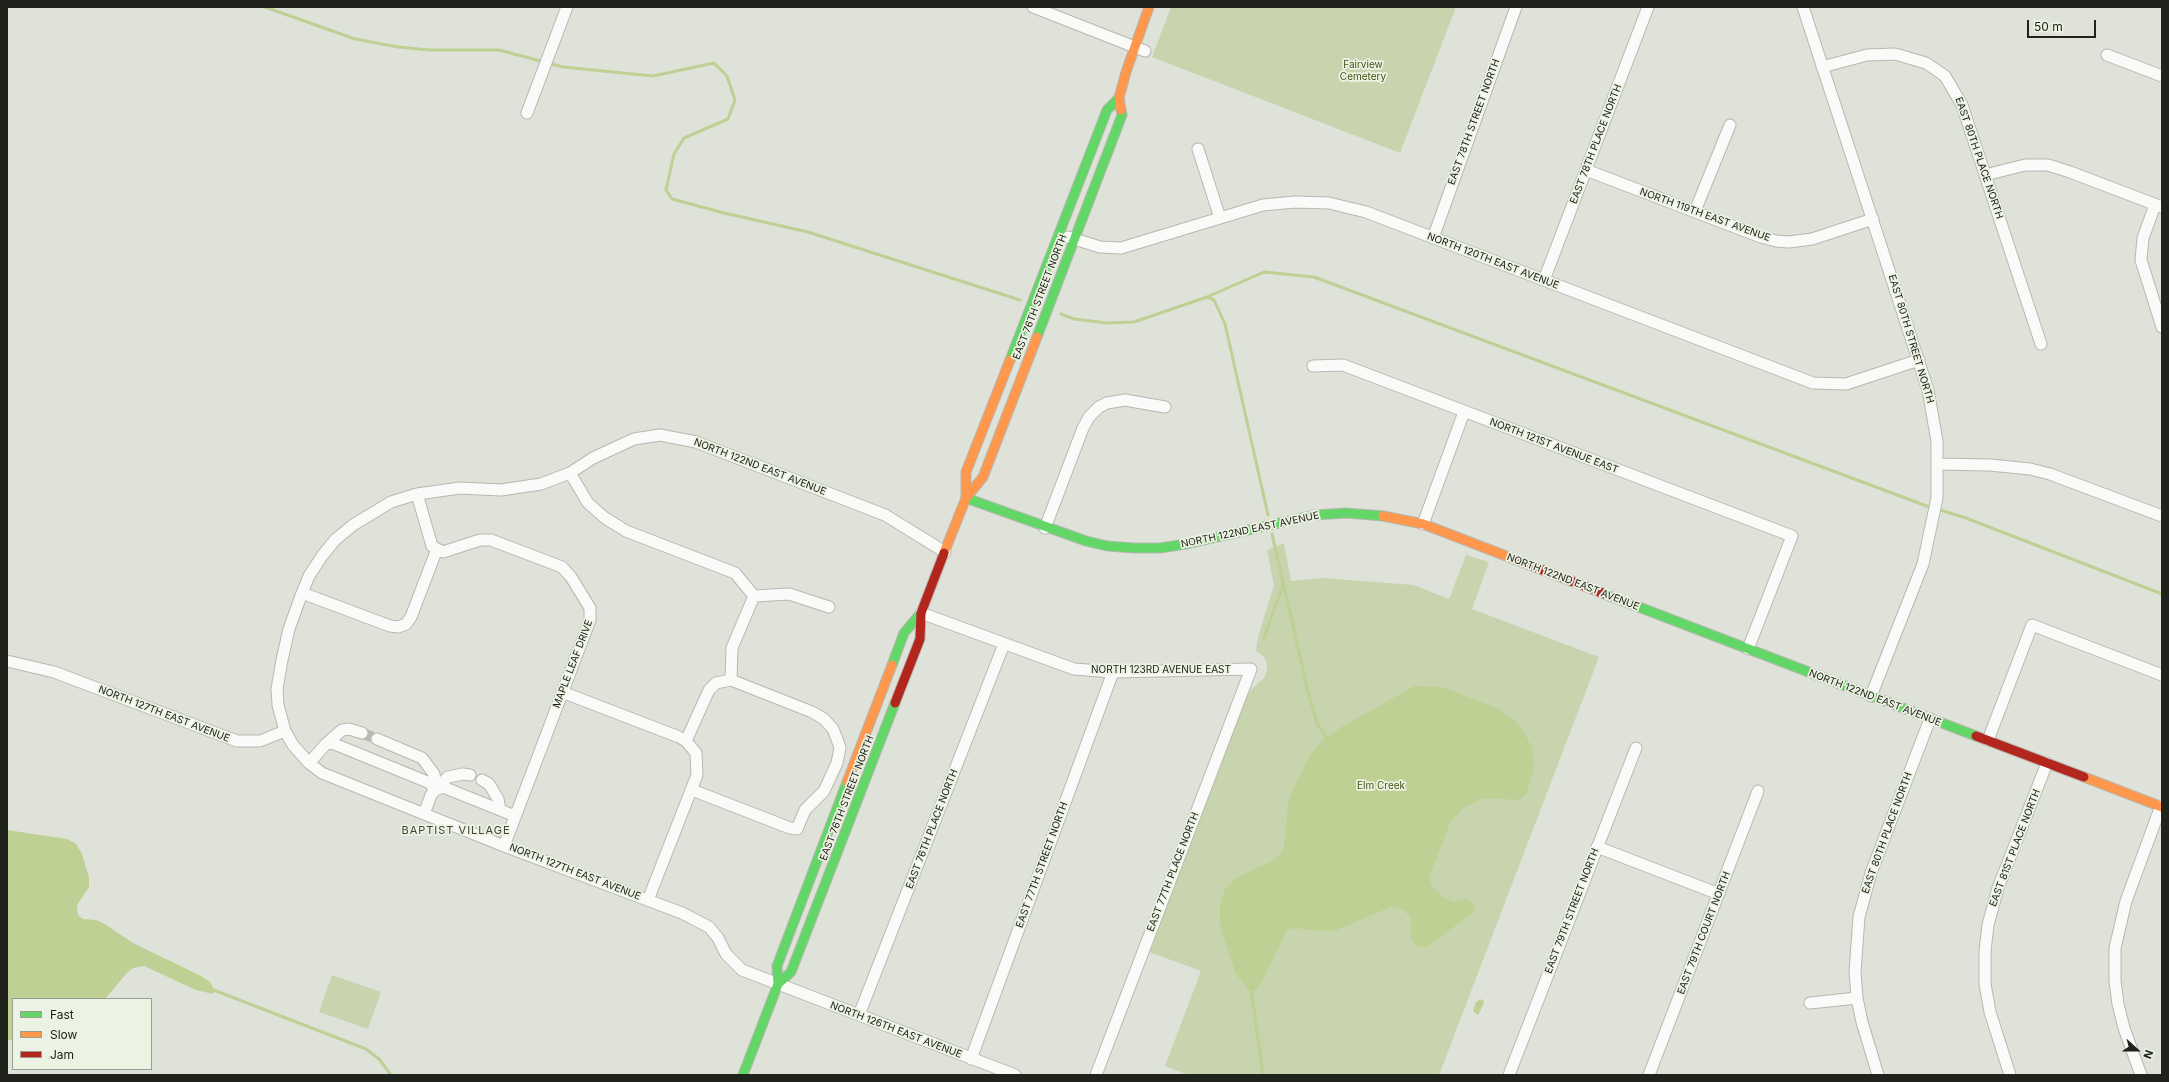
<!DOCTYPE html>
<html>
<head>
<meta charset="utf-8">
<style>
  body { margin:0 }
  #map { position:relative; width:2169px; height:1082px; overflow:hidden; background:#dfe2d9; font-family:Inter,sans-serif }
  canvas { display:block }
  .frame { position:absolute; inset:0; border:8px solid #20221c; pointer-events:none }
  .legend { position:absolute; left:12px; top:998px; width:140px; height:72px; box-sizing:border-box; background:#edf3e2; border:1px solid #9b9f93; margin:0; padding:5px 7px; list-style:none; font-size:12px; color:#20221c }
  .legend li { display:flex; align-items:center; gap:8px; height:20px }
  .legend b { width:20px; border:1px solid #9b9f93 }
  .north { position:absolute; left:2117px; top:1030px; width:40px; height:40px; -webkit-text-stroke:3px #edf3e2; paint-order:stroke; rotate:111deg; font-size:11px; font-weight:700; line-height:16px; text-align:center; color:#20221c }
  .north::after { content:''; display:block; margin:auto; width:14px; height:18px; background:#20221c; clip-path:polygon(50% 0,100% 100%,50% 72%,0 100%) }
  .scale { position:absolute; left:2027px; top:20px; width:69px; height:18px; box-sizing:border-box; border:2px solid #20221c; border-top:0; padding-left:5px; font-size:12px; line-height:14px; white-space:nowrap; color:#20221c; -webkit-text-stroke:3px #edf3e2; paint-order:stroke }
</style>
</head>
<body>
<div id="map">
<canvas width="2169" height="1082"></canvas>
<div class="frame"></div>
<ul class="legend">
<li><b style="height:5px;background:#63d668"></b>Fast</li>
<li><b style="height:5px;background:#ff974d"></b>Slow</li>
<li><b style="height:5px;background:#b3261e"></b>Jam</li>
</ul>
<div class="north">N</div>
<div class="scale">50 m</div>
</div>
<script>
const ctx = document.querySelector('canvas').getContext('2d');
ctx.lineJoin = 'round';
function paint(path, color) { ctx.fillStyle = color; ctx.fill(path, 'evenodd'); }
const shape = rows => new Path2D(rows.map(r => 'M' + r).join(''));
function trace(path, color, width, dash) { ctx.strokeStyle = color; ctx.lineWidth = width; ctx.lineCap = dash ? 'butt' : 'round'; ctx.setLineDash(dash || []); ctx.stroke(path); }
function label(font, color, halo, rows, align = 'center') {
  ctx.font = font + ' Inter,sans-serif'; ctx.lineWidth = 3.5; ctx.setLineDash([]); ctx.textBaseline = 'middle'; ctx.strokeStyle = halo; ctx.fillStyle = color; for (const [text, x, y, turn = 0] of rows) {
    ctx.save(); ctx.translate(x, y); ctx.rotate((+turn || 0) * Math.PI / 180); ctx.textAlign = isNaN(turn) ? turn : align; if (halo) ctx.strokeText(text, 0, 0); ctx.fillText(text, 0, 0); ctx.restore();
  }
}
paint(shape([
  [1171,7,1456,7,1400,153,1152,57],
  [1284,543,1291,581,1323,578,1414,585,1449,599,1466,555,1489,562,1472,609,1599,657,1439,1075,1188,1075,1165,1066,1201,971,1149,952,1246,698,1251,690,1264,678,1267,670,1267,663,1264,657,1256,651,1258,637,1274,585,1267,550],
  [332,975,381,992,368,1029,319,1012]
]), '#c8d4ae');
paint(shape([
  [1415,686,1442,687,1499,709,1514,720,1524,732,1532,748,1534,766,1527,793,1519,800,1483,798,1463,808,1450,823,1429,877,1433,888,1443,897,1454,902,1466,899,1475,906,1473,913,1426,947,1418,946,1411,939,1411,919,1405,911,1391,907,1334,931,1316,931,1296,928,1287,930,1264,978,1256,990,1250,992,1236,974,1223,935,1220,922,1220,905,1225,889,1236,878,1275,860,1284,848,1288,804,1294,787,1311,753,1324,739,1340,728],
  [7,830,67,839,76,844,82,854,89,878,89,887,77,905,78,915,83,919,96,920,103,923,133,943,201,976,210,982,215,991,213,994,196,990,144,966,133,968,126,974,105,999,13,999,13,1040,7,1040],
  [1480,999,1484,1001,1483,1005,1478,1015,1473,1011,1476,1002]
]), '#bed093');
trace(shape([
  [265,7,355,39,398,47,430,50,499,50,563,67,653,76,714,63,727,76,735,100,728,119,684,138,674,154,666,190,672,199,724,213,808,232,1020,300],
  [1207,297,1214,300,1225,324,1268,515],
  [1061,314,1074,319,1107,323,1134,322,1207,297,1264,272,1314,277,1932,508],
  [1937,509,1966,518,2162,594],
  [1272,534,1308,692,1317,723,1328,740],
  [1264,638,1283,585],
  [1251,988,1263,1075],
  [211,989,366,1049,379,1059,391,1075]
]), '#bed093', 3);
trace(shape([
  [362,733,377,739]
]), '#b9bcb3', 11, [11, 5.5]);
const street = shape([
  [1033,7,1145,51],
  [1803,7,1928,390,1937,441,1937,498,1923,564,1871,696],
  [2107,55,2162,76],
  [1822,67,1867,55,1895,54,1926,63,1945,76,1962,105,2041,344],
  [527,113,567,7],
  [1198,149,1220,218],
  [1586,170,1761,237,1776,241,1789,242,1812,239,1873,219],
  [1985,175,2025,165,2048,165,2070,172,2162,207],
  [2155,205,2143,238,2141,260,2162,327],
  [1695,211,1730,125],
  [1068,237,1100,247,1121,248,1263,205,1295,202,1329,203,1366,212,1813,383,1846,384,1919,360],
  [1433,238,1516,7],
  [1544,280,1648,7],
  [1313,366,1343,365,1792,536,1748,649],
  [1939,464,1990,465,2030,469,2050,474,2162,516],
  [570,473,588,503,605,518,626,531,735,573,754,596,789,594,829,607],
  [417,494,432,546,443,552,480,540,491,540,562,567,571,577,590,608,590,620,504,846],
  [1423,524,1464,412],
  [1045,528,1083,428,1089,417,1099,407,1107,403,1125,400,1165,407],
  [945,552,885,515,696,442,660,435,634,439,593,458,570,473,541,484,501,490,460,488,417,494,391,502,353,525,335,540,322,556,309,576,302,593,289,629,282,660,277,689,278,705,285,731,293,745,309,763,322,773,504,846,682,913,709,927,718,938,726,954,742,970,1015,1075],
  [302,593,390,626,398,627,406,624,411,617,437,549],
  [921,613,1074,669,1113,672,1251,669,1096,1075],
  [7,661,54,672,237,741,260,741,285,731],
  [562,692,679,737,686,741],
  [377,739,422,758,434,774,436,789],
  [1988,740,2032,625,2162,675],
  [326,744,342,730,349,729,362,733],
  [309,763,326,744,332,743,430,783,435,790,448,777,463,774,470,775],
  [482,780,489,784,498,799,500,810],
  [692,790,790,828,797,829,805,810,824,791,837,763,840,748,837,739,833,729,824,719,812,712,731,680],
  [424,814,431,795,435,790,443,787,515,816],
  [1597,847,1719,894],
  [648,900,697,775,696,753,686,741,709,690,716,683,731,680,732,648,754,596],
  [1810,1003,1857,998],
  [859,1015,1004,644],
  [971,1059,1113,672],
  [1509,1075,1636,748],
  [1649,1075,1758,791],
  [1878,1075,1862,1022,1857,998,1855,972,1859,917,1871,873,1930,719],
  [2010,1075,1990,1012,1985,984,1985,951,1988,925,1998,888,2047,763],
  [2141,1075,2124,1028,2118,1004,2115,981,2115,948,2126,901,2161,806]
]);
const fast = shape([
  [1037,337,1122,115,1121,110],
  [1010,360,1107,110,1119,98],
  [966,498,1086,541,1107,546,1135,548,1160,548,1186,544,1315,515,1346,513,1383,516],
  [1610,596,1976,736],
  [892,665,904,633,921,613],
  [778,984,791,972,895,703],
  [743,1075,778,984,777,966,847,782]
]);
const slow = shape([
  [1121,110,1119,98,1126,72,1149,7],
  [966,498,966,472,1010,360],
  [1383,516,1423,524,1514,559],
  [944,553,966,498,983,477,1037,337],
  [2084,777,2162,807],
  [847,782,892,665]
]);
const jam = shape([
  [1514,559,1610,596],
  [895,703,920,639,921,613,944,553],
  [1976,736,2084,777]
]);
trace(street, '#b6b8b1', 13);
trace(fast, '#b6b8b1', 11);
trace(slow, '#b6b8b1', 11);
trace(jam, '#b6b8b1', 11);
trace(street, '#fafbf9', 11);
trace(fast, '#63d668', 9);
trace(slow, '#ff974d', 9);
trace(jam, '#b3261e', 9);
label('10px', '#445317', '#edf3e2', [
  ["Fairview",1363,65],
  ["Cemetery",1363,77],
  ["Elm Creek",1381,786]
]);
label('10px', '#20221c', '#edf3e2', [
  ["EAST 78TH STREET NORTH",1474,122,-70],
  ["EAST 78TH PLACE NORTH",1596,144,-69],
  ["EAST 80TH PLACE NORTH",1979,158,71],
  ["NORTH 119TH EAST AVENUE",1705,215,20],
  ["NORTH 120TH EAST AVENUE",1493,261,21],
  ["EAST 76TH STREET NORTH",1040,297,-69],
  ["EAST 80TH STREET NORTH",1911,339,73],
  ["NORTH 121ST AVENUE EAST",1554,446,21],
  ["NORTH 122ND EAST AVENUE",760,467,21],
  ["NORTH 122ND EAST AVENUE",1250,530,-12],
  ["NORTH 122ND EAST AVENUE",1573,582,21],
  ["MAPLE LEAF DRIVE",573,664,-69],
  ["NORTH 123RD AVENUE EAST",1161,670],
  ["NORTH 122ND EAST AVENUE",1875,698,21],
  ["NORTH 127TH EAST AVENUE",164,714,21],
  ["EAST 76TH STREET NORTH",847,798,-69],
  ["EAST 76TH PLACE NORTH",932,829,-69],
  ["EAST 80TH PLACE NORTH",1887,833,-70],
  ["EAST 81ST PLACE NORTH",2015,848,-69],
  ["EAST 77TH STREET NORTH",1042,865,-70],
  ["NORTH 127TH EAST AVENUE",575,872,21],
  ["EAST 77TH PLACE NORTH",1173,872,-69],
  ["EAST 79TH STREET NORTH",1572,911,-69],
  ["EAST 79TH COURT NORTH",1704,933,-69],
  ["NORTH 126TH EAST AVENUE",896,1030,21]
]);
ctx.letterSpacing = '1px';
label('11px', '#404536', '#edf3e2', [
  ["BAPTIST VILLAGE",456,831]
]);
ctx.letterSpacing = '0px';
</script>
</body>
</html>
